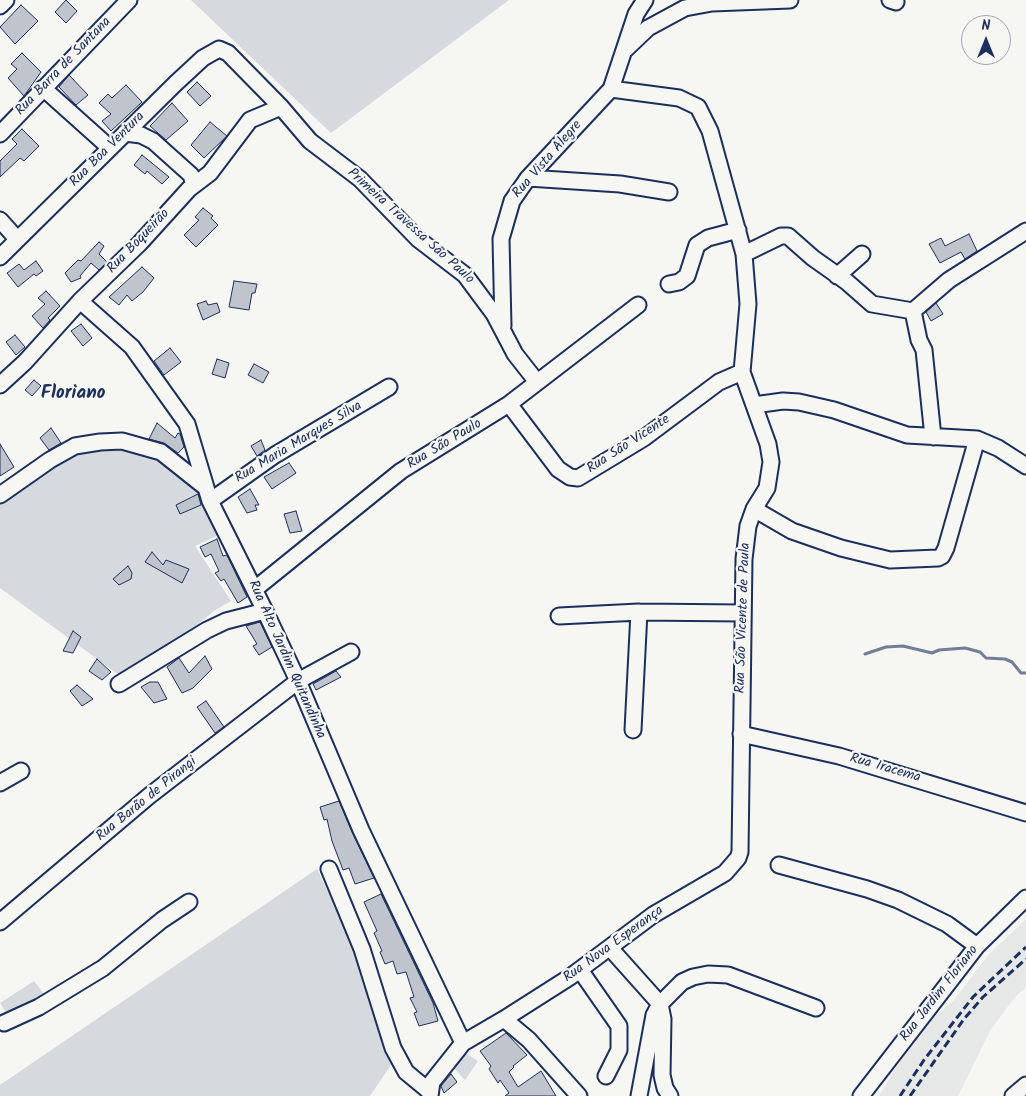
<!DOCTYPE html>
<html>
<head>
<meta charset="utf-8">
<style>
  body { margin:0 }
  #map { position:relative; width:1026px; height:1096px; overflow:hidden; background:#f6f6f2; font-family:Kalam,sans-serif }
  canvas { display:block }
  .north { position:absolute; left:961px; top:15px; width:50px; height:50px; box-sizing:border-box; background:#f6f6f2; border:1px solid #9ea6b7; border-radius:50%; rotate:0deg; font-size:14px; font-weight:700; line-height:20px; text-align:center; color:#1b2f5e }
  .north::after { content:''; display:block; margin:auto; width:18px; height:22px; background:#1b2f5e; clip-path:polygon(50% 0,100% 100%,50% 72%,0 100%) }
</style>
</head>
<body>
<div id="map">
<canvas width="1026" height="1096"></canvas>
<div class="north">N</div>
</div>
<script>
const ctx = document.querySelector('canvas').getContext('2d');
ctx.lineJoin = 'round';
function paint(path, color) { ctx.fillStyle = color; ctx.fill(path, 'evenodd'); }
const shape = rows => new Path2D(rows.map(r => 'M' + r).join(''));
function trace(path, color, width, dash) { ctx.strokeStyle = color; ctx.lineWidth = width; ctx.lineCap = dash ? 'butt' : 'round'; ctx.setLineDash(dash || []); ctx.stroke(path); }
function label(font, color, halo, rows, align = 'center') {
  ctx.font = font + ' Kalam,sans-serif'; ctx.lineWidth = 4.5; ctx.setLineDash([]); ctx.textBaseline = 'middle'; ctx.strokeStyle = halo; ctx.fillStyle = color; for (const [text, x, y, turn = 0] of rows) {
    ctx.save(); ctx.translate(x, y); ctx.rotate((+turn || 0) * Math.PI / 180); ctx.textAlign = isNaN(turn) ? turn : align; if (halo) ctx.strokeText(text, 0, 0); ctx.fillText(text, 0, 0); ctx.restore();
  }
}
paint(shape([
  [1026,919,1026,987,1015,997,991,1029,958,1096,879,1096,897,1066,934,1017,955,999,989,954]
]), '#e6e7e7');
paint(shape([
  [191,0,509,0,331,133],
  [124,443,172,465,199,487,223,533,195,546,231,601,217,609,126,680,0,588,0,504,77,447],
  [317,869,351,940,393,1062,370,1096,0,1096,0,1085],
  [34,981,45,995,9,1017,0,1003],
  [462,1051,478,1061,465,1080,454,1068]
]), '#d6d9dd');
trace(shape([
  [865,654,886,647,903,646,932,653,939,650,965,648,980,652,986,658,1005,659,1012,662,1021,673,1026,673]
]), '#717e99', 3);
const building = shape([
  [66,0,77,11,66,23,55,12,66,0],
  [21,5,38,21,15,44,0,27,21,5],
  [22,53,41,72,24,96,8,78,17,69,11,64,22,53],
  [69,75,88,95,76,105,59,87,69,75],
  [197,82,211,96,200,106,187,92,197,82],
  [126,85,142,102,111,131,102,121,111,114,99,103,108,94,112,98,126,85],
  [172,103,188,121,166,140,150,126,172,103],
  [210,122,227,136,204,158,191,145,210,122],
  [22,129,39,146,24,161,20,158,0,177,0,161,17,144,12,139,22,129],
  [142,155,169,177,162,184,147,171,145,174,134,165,142,155],
  [203,208,213,216,211,218,218,225,196,247,184,235,199,220,195,217,203,208],
  [969,234,977,251,965,259,961,252,940,263,929,244,941,238,945,246,969,234],
  [99,242,104,246,99,254,107,262,99,270,91,263,80,276,81,278,71,282,65,273,78,260,81,261,99,242],
  [36,261,43,271,36,276,34,274,18,287,7,273,19,264,24,270,36,261],
  [142,267,154,278,143,292,132,301,127,295,119,305,109,297,142,267],
  [234,281,257,284,255,293,252,293,249,310,229,307,234,281],
  [46,291,60,306,48,318,50,320,43,328,32,316,45,304,38,298,46,291],
  [206,301,208,305,217,303,220,312,203,320,197,304,206,301],
  [936,303,943,314,931,321,926,312,936,303],
  [81,324,92,338,83,346,71,331,81,324],
  [15,335,25,347,16,355,6,342,15,335],
  [170,348,181,362,164,375,154,361,170,348],
  [217,359,229,363,225,378,212,374,217,359],
  [254,364,269,372,263,383,248,375,254,364],
  [34,380,41,386,32,396,25,390,34,380],
  [157,423,175,438,178,433,180,434,184,447,178,453,164,443,149,439,157,423],
  [51,428,61,443,49,450,40,438,51,428],
  [261,440,265,450,257,456,251,446,261,440],
  [0,444,14,467,0,476,0,444],
  [289,463,296,473,272,489,264,477,289,463],
  [250,489,259,505,255,505,257,510,247,513,238,497,250,489],
  [198,494,201,505,180,514,176,505,198,494],
  [296,511,302,531,290,533,284,514,296,511],
  [217,539,223,556,227,555,247,597,238,603,224,579,221,581,215,573,219,571,211,554,205,557,200,547,217,539],
  [152,552,163,565,166,560,189,569,182,583,145,562,152,552],
  [128,566,132,573,131,579,119,585,113,579,128,566],
  [260,622,272,647,259,655,253,646,257,644,246,626,260,622],
  [73,631,81,637,73,653,63,651,73,631],
  [205,656,212,669,193,688,182,693,167,667,179,658,189,673,205,656],
  [97,659,111,672,102,680,89,671,97,659],
  [336,671,341,677,316,690,313,684,336,671],
  [150,682,158,682,167,699,154,703,141,687,150,682],
  [77,685,93,699,82,706,70,691,77,685],
  [206,701,224,727,215,733,197,707,206,701],
  [339,801,353,834,374,878,355,884,349,868,343,870,332,841,327,819,324,820,320,807,339,801],
  [381,894,433,1003,438,1021,419,1026,414,1013,417,1012,410,998,414,997,406,972,397,974,393,961,385,964,380,952,382,951,374,933,377,931,364,902,381,894],
  [506,1033,527,1055,513,1066,514,1067,509,1072,518,1087,541,1071,556,1096,505,1096,509,1093,500,1080,498,1083,489,1069,491,1066,480,1051,506,1033],
  [451,1074,457,1082,444,1093,441,1086,451,1074]
]);
paint(building, '#c0c4cd');
trace(building, '#1b2f5e', 1);
const minor = shape([
  [890,0,896,2],
  [0,6,6,0],
  [626,49,648,28,685,8,712,3,790,0],
  [43,88,110,148],
  [125,133,141,135,153,141,191,175,194,185],
  [0,134,129,0],
  [528,178,620,184,669,192],
  [0,220,17,239],
  [744,254,781,236,788,236,813,258,847,282,872,304,913,311,949,280,1026,231],
  [0,257,176,83,203,58,219,49,228,53,281,107,310,141,360,179,418,239,465,275,494,314,515,354,537,382],
  [837,276,862,254],
  [669,284,679,282,687,276,697,245,708,238,738,230],
  [80,301,132,347,187,424,210,501,265,611,298,681,361,830,463,1043],
  [913,311,919,340,924,350,933,437],
  [503,326,501,239,512,201,528,178,611,89,636,14,645,0],
  [0,385,25,362,80,301,140,243,189,189,210,173,250,120,281,107],
  [509,404,558,469,570,477,578,478,644,438,719,382,742,372],
  [754,405,783,401,799,402,834,410,907,435,977,439,998,448,1026,466],
  [0,495,50,460,75,446,100,442,122,441,161,452,205,487],
  [210,501,275,455,389,387],
  [754,509,792,531,841,548,890,560,938,558,942,556,946,548,977,439],
  [255,589,401,471,509,404,638,305],
  [559,616,639,612,743,613],
  [119,684,207,630,226,621,265,611],
  [633,730,639,612],
  [741,734,839,756,1026,813],
  [0,783,21,771],
  [779,865,867,889,898,900,947,924,977,946],
  [329,869,362,949,393,1048,406,1072,429,1091],
  [0,922,149,796,298,681,351,652],
  [610,948,660,1004,663,1019,662,1075,665,1088,670,1096],
  [580,970,619,1026,619,1050,606,1076],
  [504,1019,570,977,653,915,725,873,738,858,740,852,744,559,748,526,754,509,767,488,771,462,768,444,742,372,748,304,744,254,710,131,698,107,679,98,611,89],
  [4,1023,39,1007,103,968,162,920,189,902],
  [430,1096,432,1082,463,1043,504,1019,529,1040,579,1096],
  [639,1096,654,1015,660,1004,682,982,693,977,708,974,728,975,816,1008],
  [861,1096,977,946,1026,898],
  [1013,1096,1026,1085]
]);
trace(minor, '#1b2f5e', 19);
trace(minor, '#f6f6f2', 15);
trace(shape([
  [900,1096,924,1060,973,997,1026,947],
  [910,1096,964,1019,983,997,1026,959]
]), '#1b2f5e', 3, [8, 4]);
label('14px', '#1b2f5e', '#f6f6f2', [
  ["Rua Barra de Santana",64,67,-46],
  ["Rua Boa Ventura",108,150,-45],
  ["Rua Vista Alegre",548,160,-49],
  ["Primeira Travessa São Paulo",410,227,42],
  ["Rua Boqueirão",139,242,-46],
  ["Rua Maria Marques Silva",299,443,-31],
  ["Rua São Paulo",445,445,-31],
  ["Rua São Vicente",629,445,-33],
  ["Rua São Vicente de Paula",744,618,-88],
  ["Rua Alto Jardim Quitandinha",286,660,66],
  ["Rua Iracema",885,769,16],
  ["Rua Barão de Pirangi",147,800,-39],
  ["Rua Nova Esperança",614,945,-36],
  ["Rua Jardim Floriano",940,994,-52]
]);
label('bold 19px', '#1b2f5e', '#f6f6f2', [
  ["Floriano",73,395]
]);
</script>
</body>
</html>
